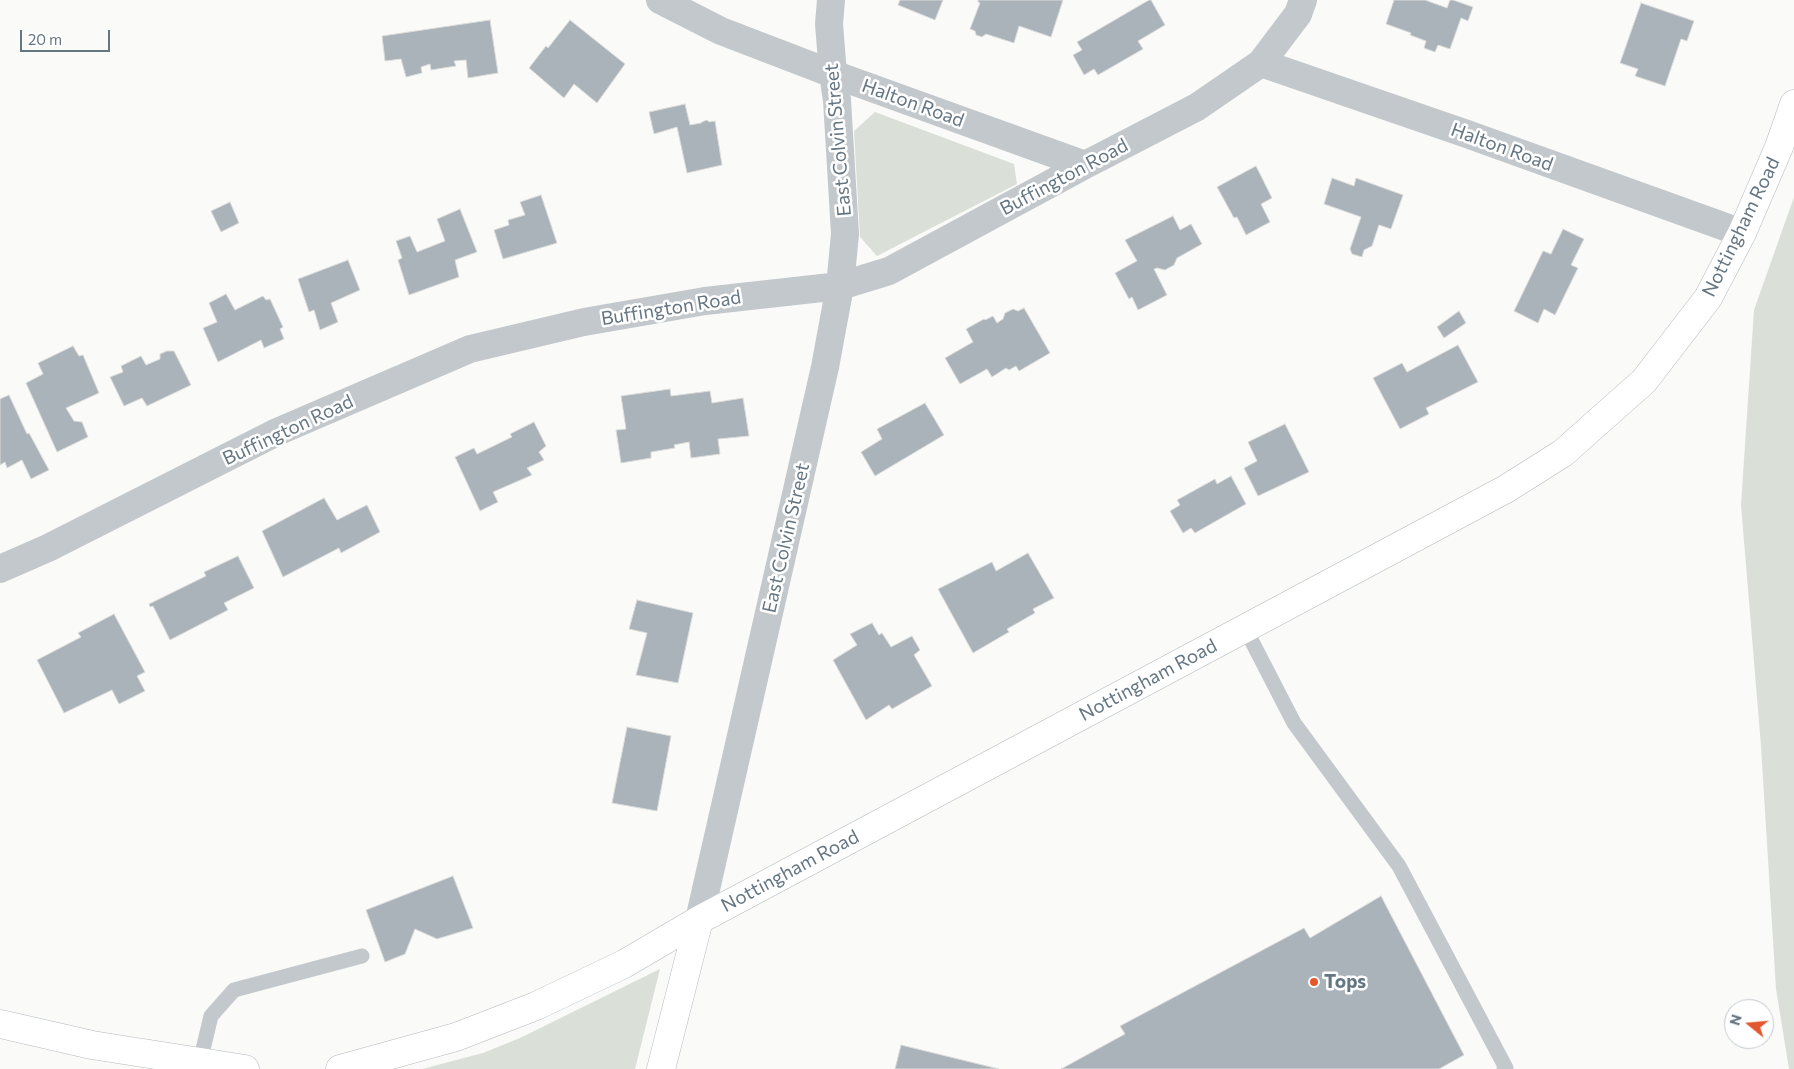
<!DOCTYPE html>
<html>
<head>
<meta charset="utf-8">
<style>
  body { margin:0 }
  #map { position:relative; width:1794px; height:1069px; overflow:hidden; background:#fafaf8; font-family:Commissioner,sans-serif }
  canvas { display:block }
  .north { position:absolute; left:1724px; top:999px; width:50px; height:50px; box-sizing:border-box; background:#fff; border:1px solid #c1c8cd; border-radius:50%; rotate:287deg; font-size:14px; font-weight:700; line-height:20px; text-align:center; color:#657683 }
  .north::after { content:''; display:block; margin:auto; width:18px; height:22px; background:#e4572e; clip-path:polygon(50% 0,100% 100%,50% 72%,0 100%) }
  .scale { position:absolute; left:20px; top:30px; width:90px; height:22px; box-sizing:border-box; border:2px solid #657683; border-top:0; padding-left:6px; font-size:15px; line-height:18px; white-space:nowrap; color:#657683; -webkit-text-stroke:4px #fff; paint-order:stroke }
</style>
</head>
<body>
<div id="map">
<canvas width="1794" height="1069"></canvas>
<div class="north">N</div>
<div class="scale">20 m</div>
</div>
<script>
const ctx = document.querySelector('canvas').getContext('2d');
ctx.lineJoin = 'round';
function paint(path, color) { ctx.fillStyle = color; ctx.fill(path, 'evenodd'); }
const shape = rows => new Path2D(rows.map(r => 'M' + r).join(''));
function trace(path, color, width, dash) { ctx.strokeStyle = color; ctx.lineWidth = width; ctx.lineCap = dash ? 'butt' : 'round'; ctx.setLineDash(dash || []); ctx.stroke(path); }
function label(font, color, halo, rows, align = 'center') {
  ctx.font = font + ' Commissioner,sans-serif'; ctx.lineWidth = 5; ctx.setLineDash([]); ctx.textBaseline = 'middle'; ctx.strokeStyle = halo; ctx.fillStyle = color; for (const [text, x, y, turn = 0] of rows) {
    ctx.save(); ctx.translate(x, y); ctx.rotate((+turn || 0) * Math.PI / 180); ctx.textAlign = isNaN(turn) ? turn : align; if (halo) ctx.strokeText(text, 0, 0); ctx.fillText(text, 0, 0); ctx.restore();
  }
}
paint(shape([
  [875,112,1014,164,1017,184,877,256,860,237,854,131],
  [1794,197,1794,1069,1789,1069,1776,989,1761,746,1741,505,1754,310],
  [660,969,635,1069,422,1069,483,1053,520,1038]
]), '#dadfd7');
const building = shape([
  [900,0,943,0,935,20,898,5,900,0],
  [978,0,1063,0,1051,37,1019,26,1014,43,986,34,982,37,976,35,975,31,970,29,980,3,978,2,978,0],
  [1149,0,1151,0,1165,25,1138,41,1143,49,1098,75,1094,69,1084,75,1073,55,1082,50,1077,42,1149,0],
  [1394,0,1425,0,1447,8,1450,0,1453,0,1473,7,1468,21,1461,18,1450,49,1438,45,1435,52,1424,48,1426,41,1410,35,1411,33,1386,24,1394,0],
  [1641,3,1694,21,1687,41,1681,39,1665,86,1635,76,1638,69,1620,63,1641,3],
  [490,20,498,73,468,78,466,60,454,61,456,66,431,70,430,64,421,67,422,73,406,77,401,59,385,61,382,36,490,20],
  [570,20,625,64,597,103,574,84,564,98,529,68,546,46,548,48,570,20],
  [685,104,690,125,701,123,702,122,707,120,709,122,715,121,722,165,687,173,677,127,654,134,649,112,685,104],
  [1256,166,1272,198,1261,204,1270,222,1246,235,1237,217,1234,218,1217,187,1256,166],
  [1332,178,1354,186,1356,178,1403,195,1391,229,1379,225,1372,246,1364,250,1362,257,1352,254,1350,249,1361,217,1324,204,1332,178],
  [541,195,557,243,503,259,494,230,509,225,508,220,525,215,520,202,541,195],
  [230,202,239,223,221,232,211,211,230,202],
  [460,209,477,252,455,260,459,277,409,295,398,260,402,258,396,241,410,236,417,252,445,241,437,219,460,209],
  [1173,216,1180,230,1191,224,1202,244,1177,258,1174,265,1165,270,1157,268,1154,269,1167,295,1138,310,1132,297,1129,299,1115,273,1137,261,1125,240,1173,216],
  [1563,229,1584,239,1571,265,1578,268,1555,315,1544,309,1538,323,1514,311,1543,251,1551,254,1563,229],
  [348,260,360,290,331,303,338,322,320,330,314,310,309,312,298,279,348,260],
  [226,294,235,310,263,296,266,300,270,299,283,327,280,329,284,339,264,348,261,340,218,362,203,328,217,322,209,303,226,294],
  [1024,308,1050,353,1019,371,1016,366,1009,370,1006,368,992,377,987,369,960,384,945,358,973,342,966,329,984,319,985,320,993,316,997,323,1003,319,1005,313,1013,309,1018,311,1024,308],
  [1459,311,1466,323,1444,338,1437,327,1459,311],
  [1458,345,1478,382,1426,408,1429,414,1400,429,1373,378,1402,363,1407,372,1458,345],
  [73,346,79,356,83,355,99,393,66,408,74,421,82,422,88,437,57,452,26,383,43,374,38,363,73,346],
  [167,351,174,351,191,385,147,406,142,398,124,406,110,377,123,372,121,366,141,356,146,365,160,359,160,354,167,351],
  [670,389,671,396,710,391,712,403,743,398,749,436,718,439,720,454,691,458,689,442,674,445,675,448,651,452,651,458,621,463,616,430,626,429,621,396,670,389],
  [9,395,27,434,29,433,49,470,31,479,22,460,7,468,5,462,0,465,0,399,9,395],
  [925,403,944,435,875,476,861,452,882,439,877,429,925,403],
  [534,422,546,446,539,452,544,460,527,468,532,475,493,492,498,502,480,511,455,457,474,448,477,454,512,437,510,434,534,422],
  [1285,424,1309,472,1258,496,1244,468,1257,461,1248,442,1285,424],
  [1231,476,1246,504,1195,533,1191,528,1183,533,1170,511,1180,505,1177,500,1215,479,1217,484,1231,476],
  [324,498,337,520,367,505,380,532,341,553,339,548,283,577,262,531,324,498],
  [1028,553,1054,598,1033,609,1035,613,1007,629,1009,632,973,653,938,589,992,562,996,571,1028,553],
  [238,556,254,588,224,603,228,610,170,640,153,606,150,607,149,604,206,576,204,572,238,556],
  [637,600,693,613,678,683,636,675,647,633,629,629,637,600],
  [114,614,145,672,137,676,145,691,119,704,112,690,64,713,37,660,81,637,78,633,114,614],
  [872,623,879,635,882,633,891,647,912,636,920,650,914,655,932,686,892,709,889,705,866,720,833,660,857,645,850,634,872,623],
  [627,727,671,736,657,811,612,803,627,727],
  [453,876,473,928,437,939,415,929,405,954,385,962,366,910,453,876],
  [1381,896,1464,1055,1439,1069,1061,1069,1125,1034,1120,1026,1304,928,1310,938,1381,896],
  [901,1045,999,1069,895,1069,901,1045]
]);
paint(building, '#aab3b9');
trace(building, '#dcdcda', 1);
const secondary = shape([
  [0,1024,92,1045,245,1069],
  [340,1069,456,1037,536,1006,624,964,699,920,1506,489,1563,453,1644,381,1708,298,1742,233,1779,147,1794,104],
  [661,1069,699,920]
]);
trace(secondary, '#b3babf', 29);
trace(shape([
  [1245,628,1294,723,1399,866,1506,1068,1504,1069],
  [200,1062,211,1016,234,990,362,956]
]), '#c3c8cc', 15);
trace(shape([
  [660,0,721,31,833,74,1085,165],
  [1261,63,1467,134,1742,233],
  [0,569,48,548,277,432,470,349,584,322,705,301,840,286,889,271,1085,165,1197,107,1261,63,1298,14,1303,0],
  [699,920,825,367,840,286,845,234,837,100,833,74,829,24,831,0]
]), '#c3c8cc', 28);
trace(secondary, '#fff', 28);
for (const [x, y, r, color] of [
  [1314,982,5,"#e4572e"]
]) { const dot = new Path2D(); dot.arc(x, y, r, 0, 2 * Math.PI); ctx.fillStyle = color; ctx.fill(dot); trace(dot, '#fff', 2); }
label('19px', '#657683', '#fff', [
  ["Halton Road",913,103,20],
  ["East Colvin Street",838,140,-95],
  ["Halton Road",1502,147,20],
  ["Buffington Road",1064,177,-28],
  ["Nottingham Road",1741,227,-64],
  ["Buffington Road",671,308,-9],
  ["Buffington Road",288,430,-25],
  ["East Colvin Street",786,538,-77],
  ["Nottingham Road",1148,680,-28],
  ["Nottingham Road",790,871,-28]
]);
label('bold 19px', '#657683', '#fff', [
  ["Tops",1324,982]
], 'left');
</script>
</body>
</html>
